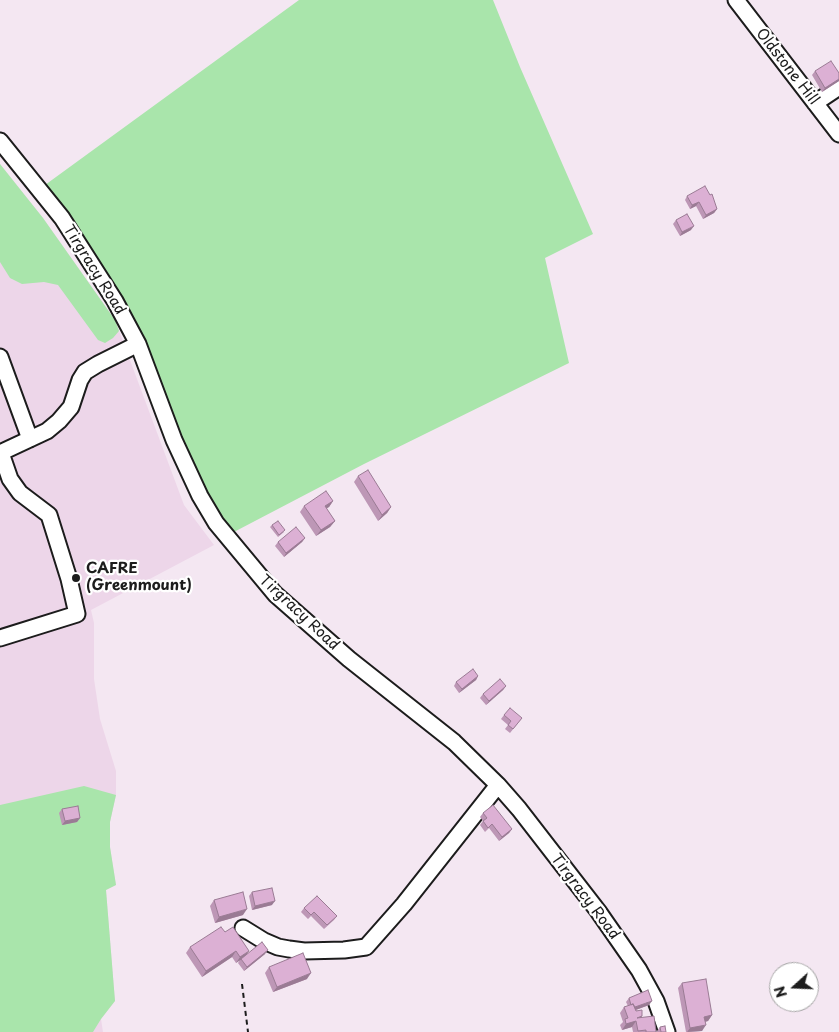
<!DOCTYPE html>
<html>
<head>
<meta charset="utf-8">
<style>
  body { margin:0 }
  #map { position:relative; width:839px; height:1032px; overflow:hidden; background:#f4e7f2; font-family:"Playpen Sans",sans-serif }
  canvas { display:block }
  .north { position:absolute; left:769px; top:962px; width:50px; height:50px; box-sizing:border-box; background:#fff; border:1px solid #a4a4a4; border-radius:50%; rotate:250deg; font-size:14px; font-weight:700; line-height:20px; text-align:center; color:#1c1c1c }
  .north::after { content:''; display:block; margin:auto; width:18px; height:22px; background:#1c1c1c; clip-path:polygon(50% 0,100% 100%,50% 72%,0 100%) }
</style>
</head>
<body>
<div id="map">
<canvas width="839" height="1032"></canvas>
<div class="north">N</div>
</div>
<script>
const ctx = document.querySelector('canvas').getContext('2d');
ctx.lineJoin = 'round';
function paint(path, color) { ctx.fillStyle = color; ctx.fill(path, 'evenodd'); }
const shape = rows => new Path2D(rows.map(r => 'M' + r).join(''));
function trace(path, color, width, dash) { ctx.strokeStyle = color; ctx.lineWidth = width; ctx.lineCap = dash ? 'butt' : 'round'; ctx.setLineDash(dash || []); ctx.stroke(path); }
function label(font, color, halo, rows, align = 'center') {
  ctx.font = font + ' "Playpen Sans",sans-serif'; ctx.lineWidth = 4.5; ctx.setLineDash([]); ctx.textBaseline = 'middle'; ctx.strokeStyle = halo; ctx.fillStyle = color; for (const [text, x, y, turn = 0] of rows) {
    ctx.save(); ctx.translate(x, y); ctx.rotate((+turn || 0) * Math.PI / 180); ctx.textAlign = isNaN(turn) ? turn : align; if (halo) ctx.strokeText(text, 0, 0); ctx.fillText(text, 0, 0); ctx.restore();
  }
}
paint(shape([
  [0,164,43,218,115,320,184,505,214,545,91,610,94,623,94,679,100,719,116,771,116,795,110,822,110,847,116,885,106,890,115,1001,101,1019,103,1032,0,1032]
]), '#edd6e9');
paint(shape([
  [299,0,493,0,520,67,593,234,545,258,569,363,364,464,232,533,207,500,188,460,173,415,141,333,111,280,45,185],
  [0,164,43,218,115,320,119,331,113,338,105,343,98,340,58,285,44,282,22,284,10,278,0,262],
  [84,786,116,795,110,822,110,847,116,885,106,890,115,1001,101,1019,93,1032,0,1032,0,805]
]), '#a9e5ab');
const minor = shape([
  [736,0,839,134],
  [815,103,839,87],
  [0,141,62,218,115,301,138,344,174,440,200,496,216,523,275,594,349,659,454,742,498,785,519,809,598,911,639,970,656,1001,667,1032],
  [0,357,30,439],
  [0,453,47,431,59,421,71,407,80,380,85,372,98,364,138,344],
  [0,638,77,614,69,579,49,515,20,493,10,479,1,453],
  [243,928,264,941,278,947,289,949,304,951,344,950,366,947,404,904,498,785]
]);
trace(minor, '#1c1c1c', 19);
trace(shape([
  [242,984,248,1032]
]), '#1c1c1c', 2, [5, 4]);
trace(minor, '#fff', 15);
paint(shape([
  [815,71,839,73,839,81,822,92,812,75],
  [687,196,717,209,714,213,703,219,696,206,690,209,685,200],
  [676,220,691,230,680,236,673,224],
  [358,476,391,507,387,513,378,521,354,482],
  [333,501,329,507,326,508,335,521,330,527,316,536,300,512,304,506],
  [272,525,284,532,278,537,270,527],
  [305,538,302,542,284,557,275,546,278,542],
  [478,676,476,680,459,693,454,686,456,682],
  [506,686,503,690,486,705,480,698,483,694],
  [504,715,522,718,510,733,505,729,508,725,501,719],
  [62,809,80,818,77,822,62,825,59,813],
  [483,813,512,829,509,833,499,841,489,828,485,832,480,825,483,821,480,817],
  [252,892,272,905,252,910,249,896],
  [214,900,243,915,215,923,210,906],
  [304,908,337,916,334,920,324,929,311,916,308,919,301,912],
  [225,932,246,955,265,954,244,971,238,963,240,960,236,963,232,957,202,977,186,953,190,947],
  [269,967,307,979,273,992,265,973],
  [682,983,712,1015,708,1021,705,1022,702,1031,686,1032,678,988],
  [629,998,649,1005,636,1010,642,1016,641,1018,656,1032,633,1032,632,1027,622,1030,620,1025,623,1022,620,1013,624,1007,628,1006,626,1002],
  [660,1027,666,1032,657,1032,657,1031]
]), '#bd97b6');
paint(shape([
  [839,79,839,81,822,92,825,88],
  [699,202,696,206,690,209,692,205],
  [717,209,714,213,703,219,706,215],
  [694,226,691,230,680,236,682,232],
  [333,501,329,507,321,512,325,506],
  [391,507,387,513,378,521,382,515],
  [335,521,330,527,316,536,321,530],
  [305,538,302,542,284,557,286,553],
  [478,676,476,680,459,693,462,689],
  [506,686,503,690,486,705,489,701],
  [80,818,77,822,62,825,65,821],
  [512,829,509,833,499,841,502,837],
  [275,901,272,905,252,910,255,906],
  [247,909,243,915,215,923,219,917],
  [268,950,265,954,244,971,247,967],
  [236,951,232,957,202,977,206,971],
  [249,951,245,957,236,963,240,957],
  [311,973,307,979,273,992,277,987],
  [652,1001,649,1005,630,1012,633,1008],
  [712,1015,708,1021,700,1023,704,1017],
  [642,1016,638,1021,636,1021,632,1027,622,1030,626,1024],
  [706,1025,702,1031,687,1032,690,1028]
]), '#9a7b94');
const building = shape([
  [831,61,839,73,839,79,825,88,815,71,831,61],
  [705,186,710,195,712,194,717,209,706,215,699,202,692,205,687,196,705,186],
  [687,214,694,226,682,232,676,220,687,214],
  [368,470,391,507,382,515,358,476,368,470],
  [326,491,333,501,325,506,335,521,321,530,304,506,326,491],
  [278,521,285,530,279,535,272,525,278,521],
  [296,527,305,538,286,553,278,542,296,527],
  [473,669,478,676,462,689,456,682,473,669],
  [500,679,506,686,489,701,483,694,500,679],
  [510,708,522,718,513,729,508,725,511,721,504,715,510,708],
  [493,805,512,829,502,837,492,824,488,828,483,821,487,818,483,813,493,805],
  [78,806,80,818,65,821,62,809,78,806],
  [272,888,275,901,255,906,252,892,272,888],
  [243,892,247,909,219,917,214,900,243,892],
  [317,896,337,916,327,925,314,912,311,915,304,908,317,896],
  [221,927,225,932,233,927,249,951,240,957,236,951,206,971,190,947,221,927],
  [262,942,268,950,247,967,241,959,262,942],
  [303,953,311,973,277,987,269,967,303,953],
  [706,979,712,1015,704,1017,706,1025,690,1028,682,983,706,979],
  [648,990,652,1001,635,1007,633,1004,631,1005,629,998,648,990],
  [633,1004,636,1011,642,1010,642,1016,637,1018,654,1016,656,1032,646,1032,646,1030,638,1031,636,1021,626,1024,625,1019,628,1018,624,1007,633,1004],
  [665,1026,666,1032,661,1032,660,1027,665,1026]
]);
paint(building, '#dcb0d4');
trace(building, '#9a7b94', 1);
for (const [x, y, r, color] of [
  [76,578,5,"#1c1c1c"]
]) { const dot = new Path2D(); dot.arc(x, y, r, 0, 2 * Math.PI); ctx.fillStyle = color; ctx.fill(dot); trace(dot, '#fff', 2); }
label('15px', '#1c1c1c', '#fff', [
  ["Oldstone Hill",787,67,52],
  ["Tirgracy Road",94,270,58],
  ["Tirgracy Road",299,613,43],
  ["Tirgracy Road",585,897,53]
]);
label('bold 15px', '#1c1c1c', '#fff', [
  ["CAFRE",86,569],
  ["(Greenmount)",86,586]
], 'left');
</script>
</body>
</html>
